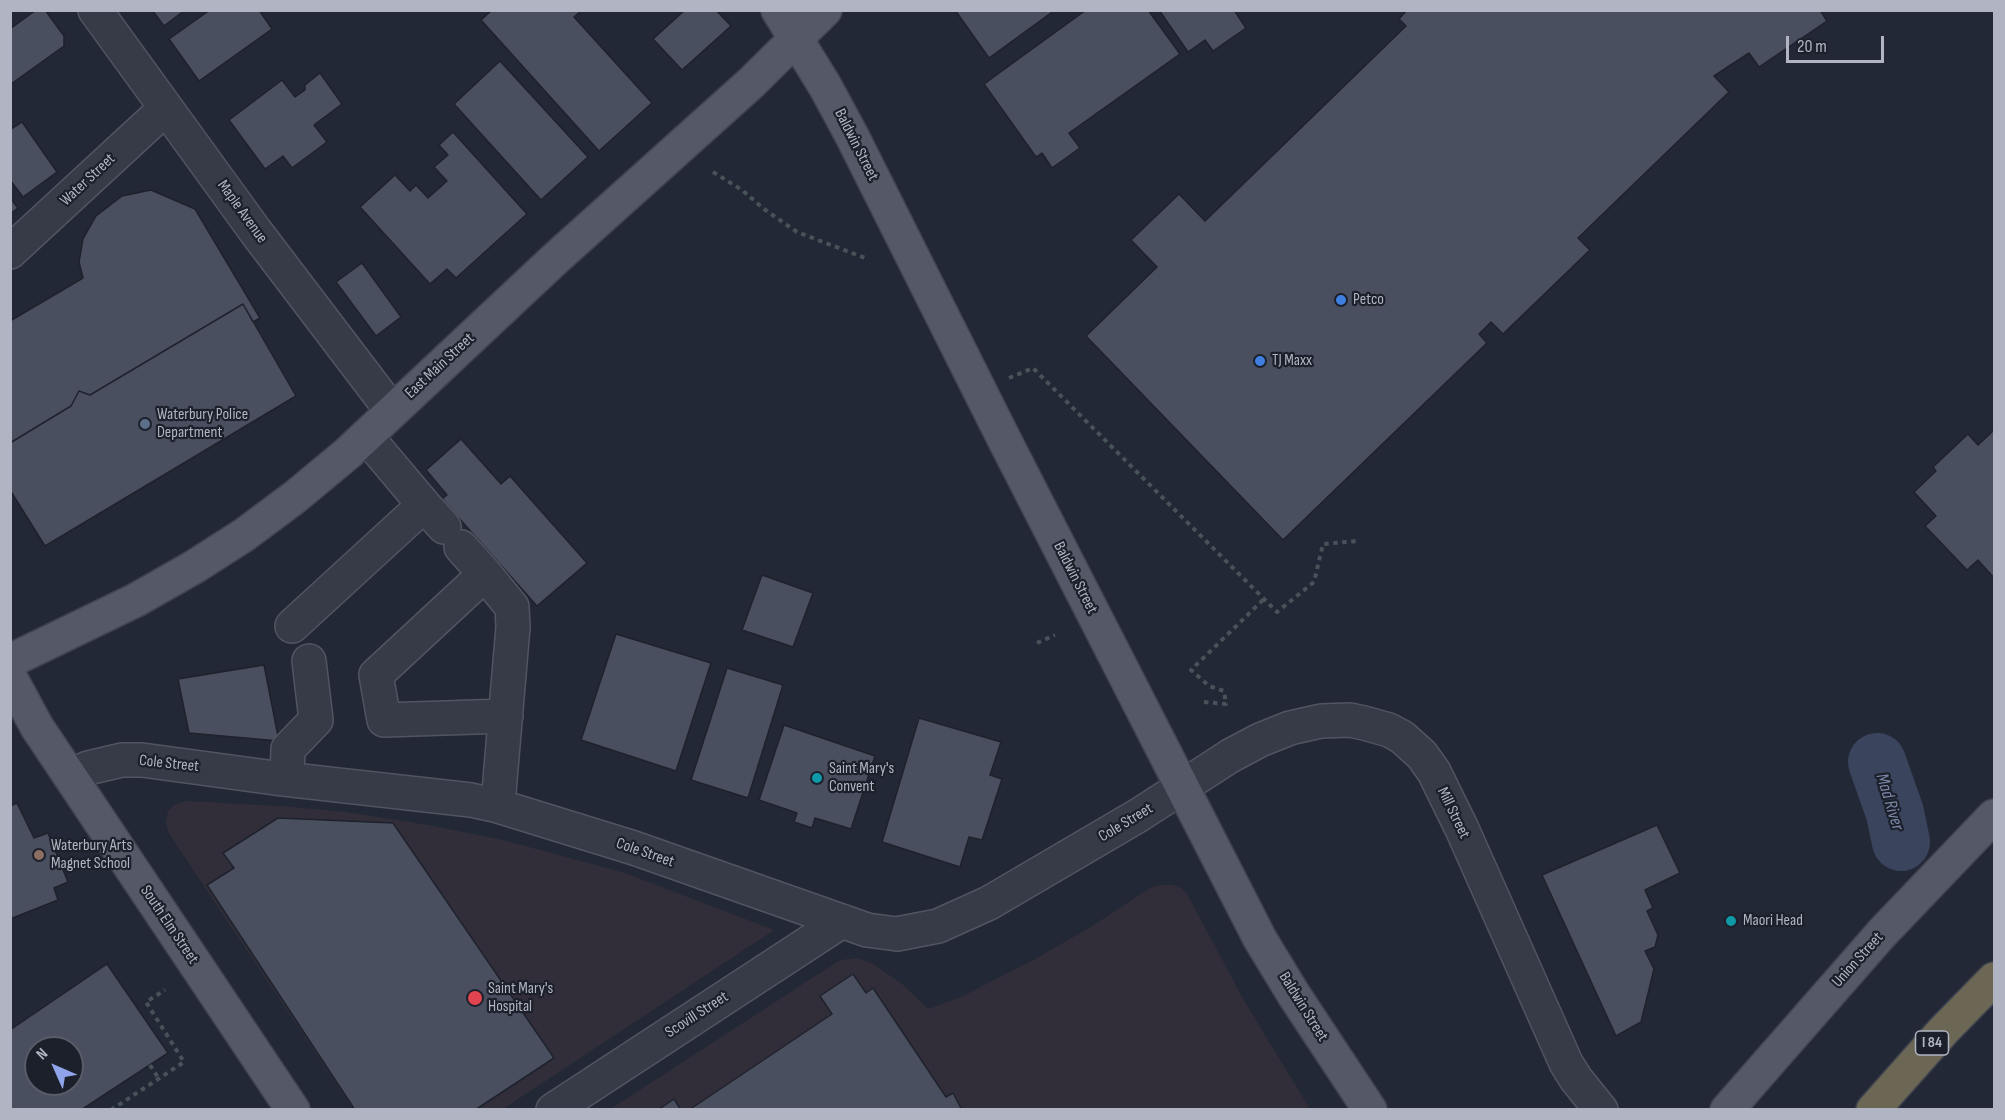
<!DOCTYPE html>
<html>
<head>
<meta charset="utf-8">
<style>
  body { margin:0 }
  #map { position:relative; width:2005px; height:1120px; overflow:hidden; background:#232836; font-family:"Sofia Sans Condensed",sans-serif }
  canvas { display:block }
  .frame { position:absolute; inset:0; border:12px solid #b1b5c3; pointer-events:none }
  .north { position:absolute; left:24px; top:1036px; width:60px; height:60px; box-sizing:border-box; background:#1c202b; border:2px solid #585c68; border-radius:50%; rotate:315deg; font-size:16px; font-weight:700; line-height:24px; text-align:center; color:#b1b5c3 }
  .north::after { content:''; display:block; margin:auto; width:21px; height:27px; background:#8fa4eb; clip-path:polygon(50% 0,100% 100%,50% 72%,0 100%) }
  .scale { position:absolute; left:1786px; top:36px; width:98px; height:27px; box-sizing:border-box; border:3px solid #b1b5c3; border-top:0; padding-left:8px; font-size:18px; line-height:21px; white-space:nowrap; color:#b1b5c3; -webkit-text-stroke:4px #1c202b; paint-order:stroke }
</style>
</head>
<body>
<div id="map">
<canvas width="2005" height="1120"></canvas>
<div class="frame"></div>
<div class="north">N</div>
<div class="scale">20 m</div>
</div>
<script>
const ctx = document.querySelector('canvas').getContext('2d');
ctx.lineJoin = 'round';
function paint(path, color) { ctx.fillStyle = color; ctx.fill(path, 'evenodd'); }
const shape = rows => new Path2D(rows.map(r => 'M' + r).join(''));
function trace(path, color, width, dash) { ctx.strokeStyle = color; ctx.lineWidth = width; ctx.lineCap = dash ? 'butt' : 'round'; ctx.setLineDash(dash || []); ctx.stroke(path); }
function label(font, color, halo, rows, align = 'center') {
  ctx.font = font + ' "Sofia Sans Condensed",sans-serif'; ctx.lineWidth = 4.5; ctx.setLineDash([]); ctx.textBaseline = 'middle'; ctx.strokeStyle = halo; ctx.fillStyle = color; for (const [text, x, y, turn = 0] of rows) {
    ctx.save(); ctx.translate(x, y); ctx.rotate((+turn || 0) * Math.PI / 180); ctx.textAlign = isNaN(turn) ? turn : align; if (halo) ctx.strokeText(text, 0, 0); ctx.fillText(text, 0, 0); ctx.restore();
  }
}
paint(shape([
  [187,801,293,807,346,812,428,825,503,840,625,873,774,930,503,1109,353,1109,168,832,166,822,168,811,176,804],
  [1159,885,1172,885,1181,888,1187,894,1246,1004,1310,1109,609,1110,840,960,857,958,873,964,902,984,928,1009,963,996,1037,958,1094,925,1150,888]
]), '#312e39');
trace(shape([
  [1877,762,1895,813,1901,842]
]), '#3a445d', 58);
const building = shape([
  [36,10,45,10,64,36,64,46,11,84,10,29,36,10],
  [152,10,185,10,164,26,152,10],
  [210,10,259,10,272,29,199,81,169,39,210,10],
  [492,10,582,10,574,17,652,103,599,151,481,20,492,10],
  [685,10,716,10,731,26,682,70,653,39,685,10],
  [955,10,1055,10,989,58,955,10],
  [1086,10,1148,10,1180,54,1069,133,1080,148,1052,168,1042,153,1036,157,984,84,1086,10],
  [1159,10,1234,10,1246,28,1213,51,1205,40,1188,52,1159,10],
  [1407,10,1820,10,1827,21,1759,67,1749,53,1714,76,1729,92,1578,238,1590,250,1503,334,1491,322,1479,334,1487,343,1283,540,1086,336,1157,267,1131,240,1179,194,1205,221,1406,26,1399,19,1407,10],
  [500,61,588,157,541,200,454,104,500,61],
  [320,73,342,104,314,125,327,142,292,168,283,156,265,169,229,120,282,80,295,97,305,90,305,85,320,73],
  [22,122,57,172,23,197,10,180,10,130,22,122],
  [453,132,527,214,456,278,447,269,430,284,360,207,395,175,410,191,416,185,428,198,447,181,434,167,448,155,439,145,453,132],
  [151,190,195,209,260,318,253,322,243,304,90,395,79,391,71,406,10,443,10,321,83,278,79,262,83,239,96,216,122,196,151,190],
  [10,198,18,208,10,214,10,198],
  [362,263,401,317,376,336,336,282,362,263],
  [243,304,296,396,45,546,10,490,10,443,71,406,79,391,90,395,243,304],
  [1994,430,1994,578,1978,560,1967,570,1925,526,1936,516,1914,492,1936,471,1933,467,1968,434,1978,445,1994,430],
  [461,439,501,484,510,476,587,563,537,606,442,499,447,495,426,470,461,439],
  [762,575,813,593,793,647,742,630,762,575],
  [616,634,711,663,676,771,581,740,616,634],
  [264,665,279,741,189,733,178,679,264,665],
  [727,668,783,685,748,798,691,780,727,668],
  [919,718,1001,742,990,775,1002,779,982,840,969,837,960,867,882,842,919,718],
  [784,725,875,756,851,829,815,818,812,828,794,822,797,813,759,800,784,725],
  [17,803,34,838,48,833,68,882,54,888,58,900,10,919,10,806,17,803],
  [278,818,393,823,554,1058,475,1110,355,1110,207,885,234,868,223,853,278,818],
  [1657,825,1680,873,1645,890,1653,908,1647,911,1658,935,1655,947,1645,951,1654,969,1641,1022,1616,1036,1542,875,1657,825],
  [107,964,168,1053,81,1110,10,1110,10,1030,107,964],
  [36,1048,72,1048,72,1084,36,1084,36,1048],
  [853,974,866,993,873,988,946,1097,953,1093,962,1110,689,1110,832,1014,820,996,853,974],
  [674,1099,681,1110,658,1110,674,1099]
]);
paint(building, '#4a4f60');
trace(building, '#1e222d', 1.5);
const minor = shape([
  [95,10,256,232,392,411],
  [10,252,166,108],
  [366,436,424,505],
  [461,547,485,574],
  [292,626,424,505,444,527],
  [70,776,88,768,122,760,142,760,275,778,471,800,498,806,634,848,867,930,897,934,938,926,989,903,1139,815,1230,756,1260,740,1290,728,1321,721,1350,720,1364,723,1389,730,1402,737,1422,755,1434,772,1462,829,1566,1063,1576,1079,1601,1110],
  [287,779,288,749,316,720,309,661],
  [498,806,500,780,513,627,512,607,485,574,376,675,384,720,506,716],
  [553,1110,842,921]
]);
const major = shape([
  [778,10,825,86,852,136,1003,437,1260,939,1294,995,1370,1110],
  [10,661,136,600,194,567,244,535,295,497,348,453,555,259,751,83,825,10],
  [10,677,37,727,293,1110],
  [1727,1110,1882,933,1994,816]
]);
const highway = shape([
  [1873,1110,1944,1030,1994,979]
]);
trace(minor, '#515562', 36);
trace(major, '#404450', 36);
trace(highway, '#3e424e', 36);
trace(shape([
  [713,172,742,190,764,209,797,232,865,258],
  [1009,378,1033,368,1277,612,1314,582,1323,544,1358,541],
  [1037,643,1055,635],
  [1204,702,1226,704,1224,691,1209,686,1191,670,1264,599],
  [150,1065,159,1079],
  [111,1110,184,1062,146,1002,165,990]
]), '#475359', 4, [4.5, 4.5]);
trace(minor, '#373b47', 33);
trace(major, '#555967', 33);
trace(highway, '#6c6655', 33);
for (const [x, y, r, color] of [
  [1341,300,6,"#3f7fe0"],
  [1260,361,6,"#3f7fe0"],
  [145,424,6,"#5c6f8a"],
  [817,778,6,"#0f9aa8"],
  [39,855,6,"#8d6e63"],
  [1731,921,6,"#0f9aa8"],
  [475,998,8,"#e0444e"]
]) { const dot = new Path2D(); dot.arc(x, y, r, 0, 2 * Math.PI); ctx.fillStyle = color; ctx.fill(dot); trace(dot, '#1c202b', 2); }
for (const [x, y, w] of [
  [1932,1043,33]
]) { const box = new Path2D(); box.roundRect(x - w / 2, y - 12, w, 24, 4.5); ctx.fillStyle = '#1c202b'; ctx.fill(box); trace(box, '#b1b5c3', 1.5); }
label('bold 15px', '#b1b5c3', null, [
  ["I 84",1932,1043]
]);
label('16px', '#b1b5c3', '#1c202b', [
  ["Baldwin Street",856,145,63],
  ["Water Street",88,180,-43],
  ["Maple Avenue",242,212,54],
  ["East Main Street",440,366,-43],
  ["Baldwin Street",1075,578,63],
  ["Cole Street",169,764,6],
  ["Mill Street",1453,813,64],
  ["Cole Street",1126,823,-31],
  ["Cole Street",645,853,19],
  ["South Elm Street",169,925,56],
  ["Union Street",1858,960,-48],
  ["Baldwin Street",1303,1007,58],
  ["Scovill Street",697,1015,-33]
]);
label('16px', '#b1b5c3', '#1c202b', [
  ["Petco",1353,300],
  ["TJ Maxx",1272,361],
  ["Waterbury Police",157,415],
  ["Department",157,433],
  ["Saint Mary's",829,769],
  ["Convent",829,787],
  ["Waterbury Arts",51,846],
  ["Magnet School",51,864],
  ["Maori Head",1743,921],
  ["Saint Mary's",488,989],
  ["Hospital",488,1007]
], 'left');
label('italic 18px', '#7c88a8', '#1c202b', [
  ["Mad River",1889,802,73]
]);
</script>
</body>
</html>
